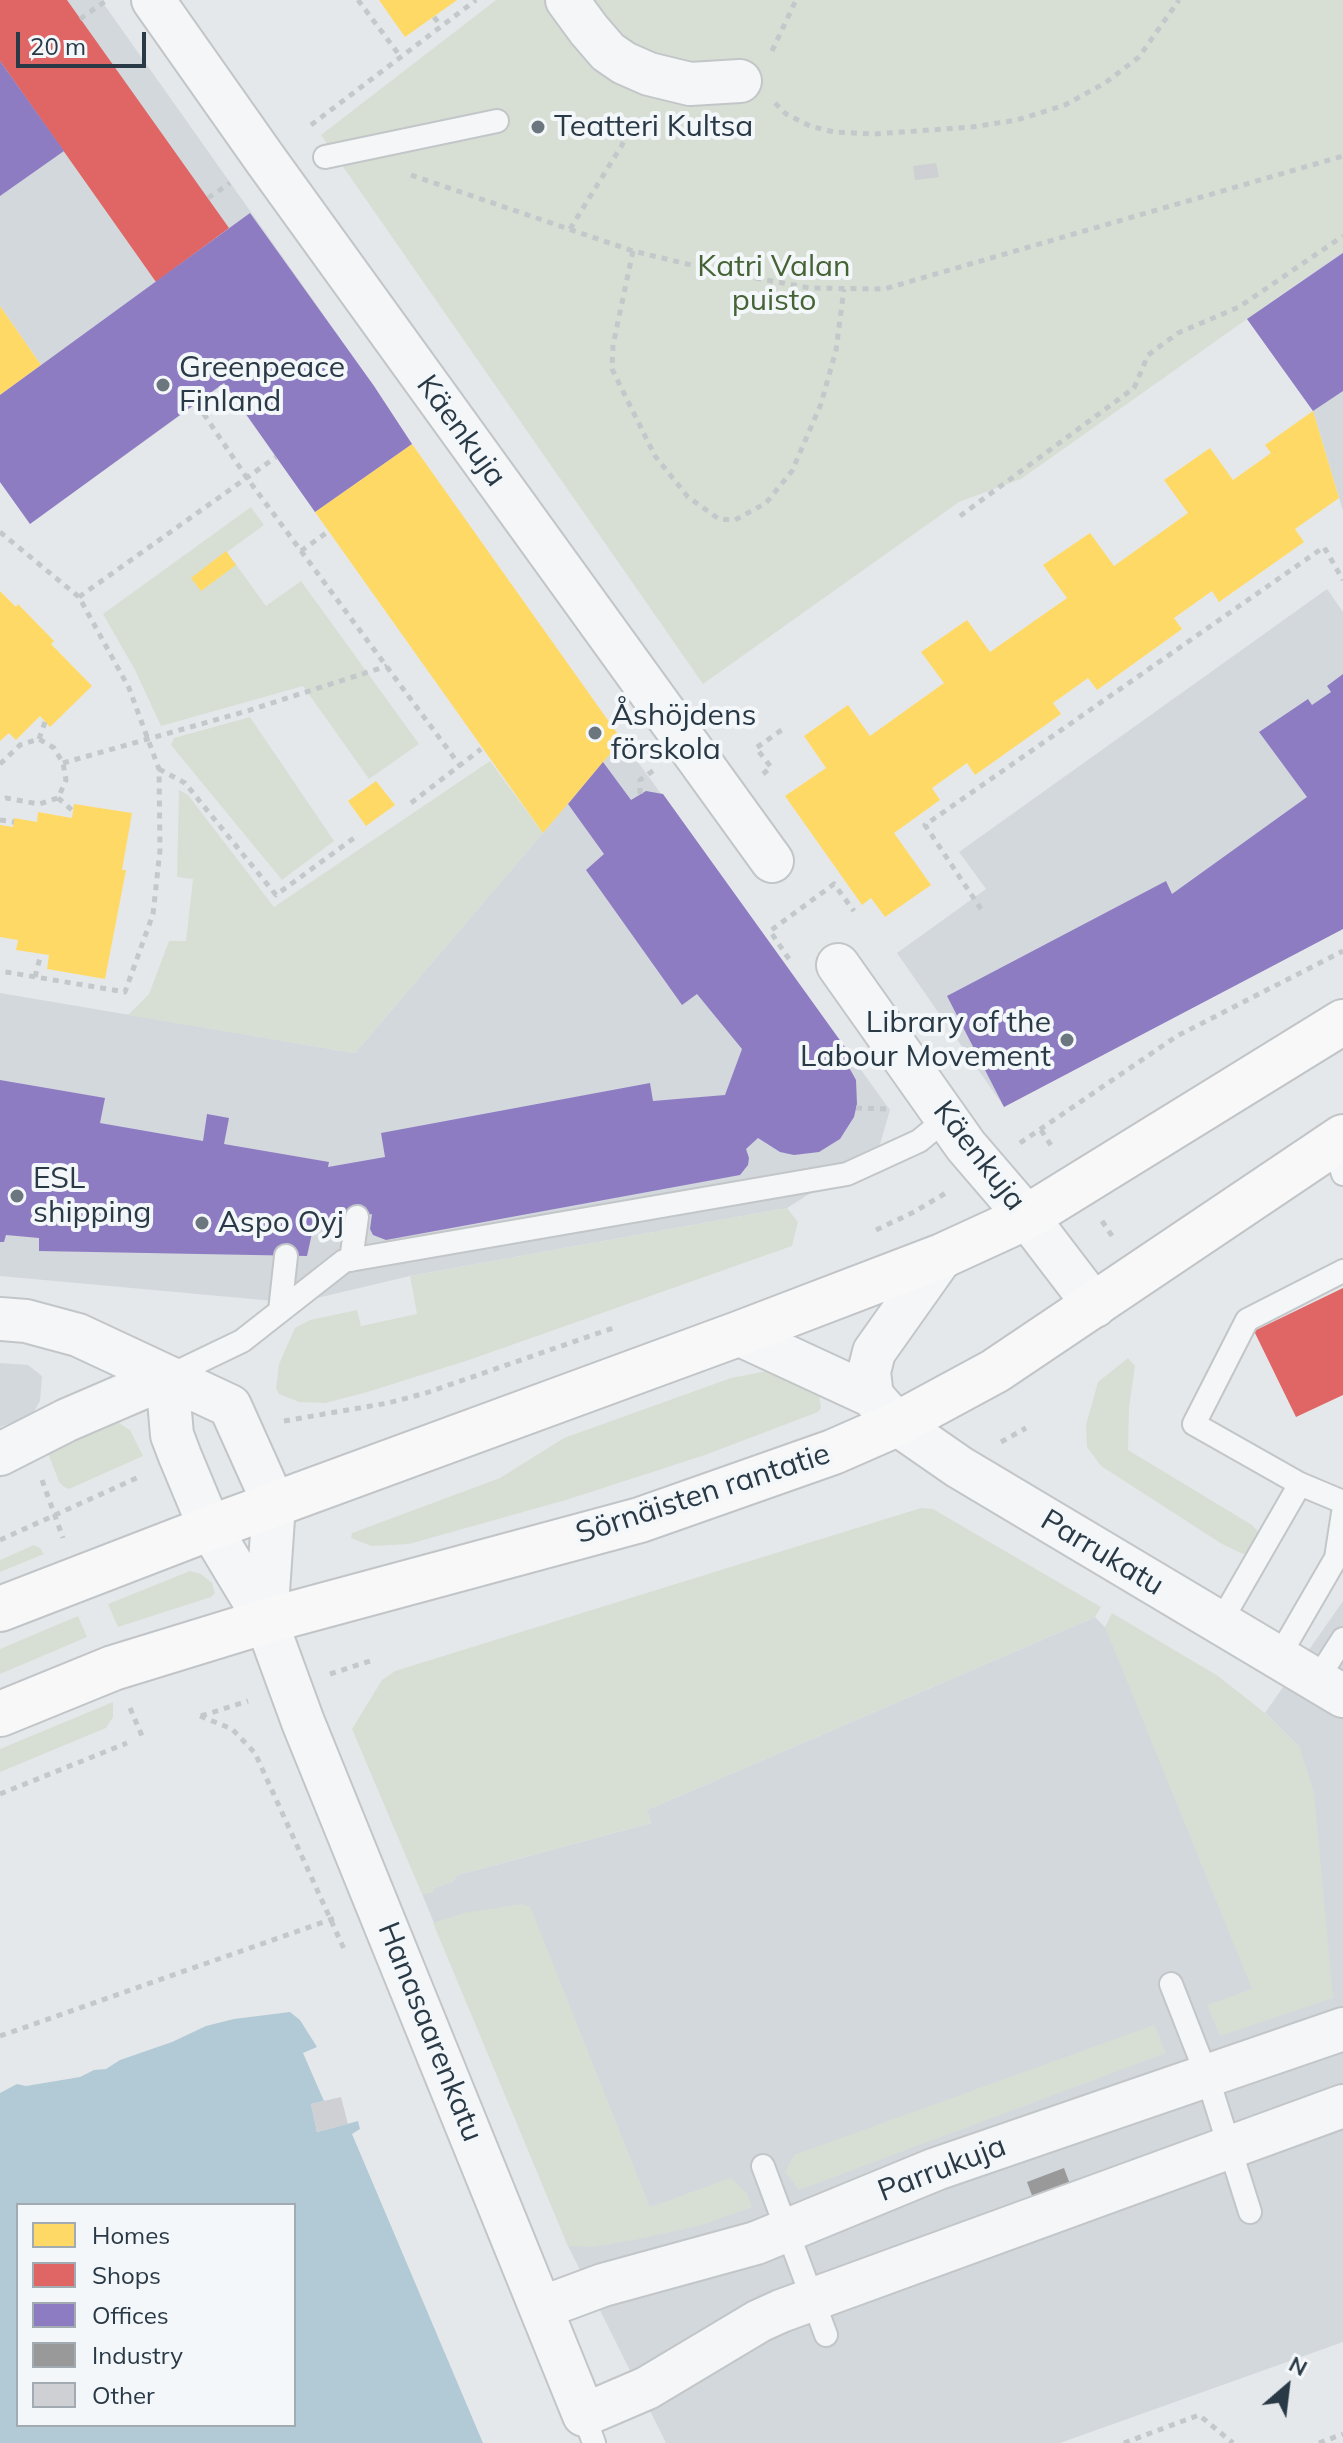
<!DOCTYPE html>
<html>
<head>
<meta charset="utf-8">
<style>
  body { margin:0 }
  #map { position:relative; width:1343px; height:2443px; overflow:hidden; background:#e5e8ea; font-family:Mulish,sans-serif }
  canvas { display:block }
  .legend { position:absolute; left:16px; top:2203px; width:280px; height:224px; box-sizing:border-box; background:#f3f7f9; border:2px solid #a2abb1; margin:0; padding:10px 14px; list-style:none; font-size:24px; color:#293946 }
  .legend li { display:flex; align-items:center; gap:16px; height:40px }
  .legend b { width:40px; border:2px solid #a2abb1 }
  .north { position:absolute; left:1247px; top:2347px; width:80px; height:80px; -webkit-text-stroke:6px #f3f7f9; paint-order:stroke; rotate:28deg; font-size:22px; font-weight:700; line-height:32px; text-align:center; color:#293946 }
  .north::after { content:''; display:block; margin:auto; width:28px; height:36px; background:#293946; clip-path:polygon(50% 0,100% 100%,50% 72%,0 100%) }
  .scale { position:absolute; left:16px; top:32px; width:130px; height:36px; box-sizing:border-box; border:4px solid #293946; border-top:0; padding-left:10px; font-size:24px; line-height:28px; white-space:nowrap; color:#293946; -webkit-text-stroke:6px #f3f7f9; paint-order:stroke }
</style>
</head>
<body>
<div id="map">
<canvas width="1343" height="2443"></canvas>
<ul class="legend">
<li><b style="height:22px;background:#ffd966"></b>Homes</li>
<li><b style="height:22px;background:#e06666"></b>Shops</li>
<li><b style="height:22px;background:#8e7cc3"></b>Offices</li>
<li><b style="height:22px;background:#999"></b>Industry</li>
<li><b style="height:22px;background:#ced0d3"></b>Other</li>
</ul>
<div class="north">N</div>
<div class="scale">20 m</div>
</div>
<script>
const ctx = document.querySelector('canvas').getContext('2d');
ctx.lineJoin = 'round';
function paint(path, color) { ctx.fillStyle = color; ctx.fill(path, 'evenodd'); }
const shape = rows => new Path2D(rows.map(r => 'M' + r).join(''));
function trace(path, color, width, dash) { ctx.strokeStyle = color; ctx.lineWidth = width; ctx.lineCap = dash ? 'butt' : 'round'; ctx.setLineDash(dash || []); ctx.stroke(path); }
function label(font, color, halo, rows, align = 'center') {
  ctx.font = font + ' Mulish,sans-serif'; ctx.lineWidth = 8; ctx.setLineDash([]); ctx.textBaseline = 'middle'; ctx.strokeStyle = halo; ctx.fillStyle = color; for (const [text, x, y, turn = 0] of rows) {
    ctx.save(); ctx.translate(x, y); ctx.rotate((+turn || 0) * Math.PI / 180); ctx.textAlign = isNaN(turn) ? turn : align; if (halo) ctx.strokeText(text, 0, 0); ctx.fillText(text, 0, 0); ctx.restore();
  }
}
paint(shape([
  [0,0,101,0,374,386,412,444,315,512,224,384,30,524,0,482,0,395,41,365,0,306],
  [1343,251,1343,511,1313,411,1247,319],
  [1327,589,1343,612,1343,929,1004,1107,897,953,986,889,959,852],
  [622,740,890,1110,878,1151,787,1208,410,1276,296,1303,0,1276,0,993,355,1053],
  [0,1363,28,1365,42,1376,40,1401,32,1415,0,1427],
  [1343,1601,1343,2342,1060,2443,666,2443,568,2246,422,1894,433,1892,433,1888,452,1882,458,1875,651,1823,647,1810,1095,1617,1105,1627,1300,1748,1265,1713]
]), '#d3d8dd');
paint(shape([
  [496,0,1343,0,1343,251,1021,479,959,502,703,684,321,135],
  [251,507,264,525,227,552,266,606,301,581,419,744,369,779,303,686,161,726,135,670,103,614],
  [250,717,334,841,282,880,171,745,174,738],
  [490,761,543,833,355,1053,128,1015,149,994,169,941,186,941,193,879,177,877,179,790,188,795,274,907],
  [787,1208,798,1222,792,1246,469,1360,364,1393,325,1403,299,1402,279,1394,276,1388,279,1364,295,1328,310,1320,357,1310,361,1326,417,1314,410,1276],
  [1128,1358,1135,1366,1129,1408,1128,1450,1252,1525,1258,1531,1258,1542,1253,1552,1243,1554,1222,1544,1101,1466,1087,1447,1086,1425,1098,1382],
  [767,1371,819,1394,821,1408,818,1412,705,1455,566,1500,409,1544,371,1546,351,1538,352,1533,500,1478,564,1438,731,1378],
  [114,1420,130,1430,143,1456,69,1489,64,1487,59,1482,45,1445],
  [921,1508,933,1509,1101,1607,1095,1617,647,1810,651,1823,458,1875,452,1882,433,1888,434,1892,422,1894,352,1729,382,1680,395,1671],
  [34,1545,40,1548,44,1554,0,1572,0,1560],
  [190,1571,201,1574,212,1583,215,1593,211,1597,118,1627,108,1604],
  [1112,1613,1218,1676,1265,1713,1300,1748,1314,1793,1333,1998,1220,2036,1207,2005,1252,1989,1105,1627],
  [78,1616,87,1637,0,1674,0,1649],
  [113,1702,113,1717,106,1728,0,1772,0,1749],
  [522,1904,530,1906,650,2207,731,2178,747,2193,752,2207,702,2225,639,2239,593,2247,568,2246,433,1923,464,1913],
  [1154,2025,1166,2053,799,2190,785,2172,794,2155]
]), '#d7dfd5');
paint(shape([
  [290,2012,300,2020,317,2047,303,2053,324,2101,311,2104,317,2132,358,2121,360,2129,352,2134,483,2443,0,2443,0,2093,17,2084,26,2086,80,2077,94,2070,106,2069,120,2060,172,2042,206,2026,234,2019],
  [18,2205,294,2205,294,2425,18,2425]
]), '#b2cad6');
paint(shape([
  [379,0,457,0,405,37],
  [0,306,41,365,0,395],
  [1313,411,1339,498,1295,529,1304,542,1219,602,1212,591,1174,618,1182,629,1097,690,1088,678,1053,703,1061,714,975,775,967,763,932,788,940,800,894,833,931,885,885,917,871,898,862,905,785,796,826,768,804,736,848,705,870,736,944,683,921,652,967,620,990,652,1067,598,1043,565,1090,533,1114,566,1188,513,1164,480,1210,448,1233,480,1271,453,1265,445],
  [412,444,622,740,543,833,315,512],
  [226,551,236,565,201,591,191,578],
  [0,591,16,607,18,604,54,641,51,644,92,686,50,727,40,716,16,740,9,733,0,741],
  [376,781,395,805,366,826,348,801],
  [74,804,132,813,122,870,126,870,105,979,47,969,49,955,16,950,18,940,0,937,0,825,13,827,14,818,37,822,38,812,72,818]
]), '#ffd966');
paint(shape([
  [0,0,67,0,229,228,156,282,0,61],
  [1343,1288,1343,1395,1296,1417,1254,1331]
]), '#e06666');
paint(shape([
  [0,61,64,151,0,196],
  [250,213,374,386,412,444,315,512,224,383,30,524,0,482,0,395],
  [1343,253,1343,391,1313,411,1247,319],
  [1343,674,1343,929,1004,1107,947,996,1166,881,1172,894,1307,797,1259,732,1308,699,1312,705,1331,692,1327,686],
  [603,762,631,800,646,791,663,794,852,1057,846,1062,856,1080,857,1104,854,1117,840,1139,819,1152,794,1155,780,1152,758,1138,746,1149,749,1158,748,1165,740,1175,386,1240,373,1235,370,1229,372,1214,314,1224,307,1256,39,1251,39,1238,6,1235,4,1242,0,1242,0,1080,105,1098,100,1123,203,1141,207,1114,229,1118,224,1144,329,1162,328,1167,385,1157,381,1133,650,1083,653,1101,725,1095,742,1049,697,994,682,1005,586,870,604,854,568,804]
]), '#8e7cc3');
paint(shape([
  [1064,2168,1071,2187,1034,2201,1027,2182]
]), '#999');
paint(shape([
  [936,163,939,177,915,180,913,166],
  [341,2097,348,2124,317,2132,311,2104]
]), '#ced0d3');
const lane = shape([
  [325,157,497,121],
  [1333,1144,1343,1174],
  [351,1260,357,1217],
  [1343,1271,1247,1320,1194,1424,1300,1484,1343,1502],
  [280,1311,286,1256],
  [167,1377,242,1341,344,1261,847,1174,919,1141,947,1118],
  [1220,1623,1300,1484],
  [1278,1658,1336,1558,1343,1513],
  [1316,1681,1343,1639],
  [1171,1984,1207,2076,1250,2212],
  [763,2166,826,2335],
  [584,2415,594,2443]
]);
const street = shape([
  [153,0,265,159,772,861],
  [567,0,589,30,608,52,624,63,649,74,690,84,740,81],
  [838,965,966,1146,1027,1217,1095,1306],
  [0,1319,26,1321,78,1335,230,1406,274,1504,266,1621],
  [738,1334,872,1396,897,1424,959,1467,1343,1696],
  [167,1377,172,1435,180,1456,210,1528,266,1621,303,1722,584,2415,647,2388,759,2321,781,2311,1343,2106],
  [872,1396,869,1372,874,1352,942,1256],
  [0,1454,67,1420,167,1377],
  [541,2308,603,2285,756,2243,936,2169,1343,2029]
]);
const primary = shape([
  [0,1609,210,1528,738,1334,942,1256,1027,1217,1343,1022],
  [0,1714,113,1668,266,1621,640,1520,833,1452,897,1424,995,1371,1343,1137]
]);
trace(lane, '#c3c6c8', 26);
trace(street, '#c3c6c8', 46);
trace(primary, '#c1c5c8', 48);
trace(shape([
  [358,0,400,56],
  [434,17,441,26],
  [80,19,107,0],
  [772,51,796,0],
  [775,103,786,114,810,126,834,132,874,134,972,127,1017,120,1065,105,1105,83,1139,57,1179,0],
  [311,125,476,0],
  [411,175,633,251,712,270,810,288,884,289,1343,156],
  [208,198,230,183],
  [570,229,622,145,634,115],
  [633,251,613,345,612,369,655,456,688,497,719,519,735,520,766,503,792,471,821,404,836,350,844,289],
  [197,404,247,478,461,767],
  [960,516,1134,388,1148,355,1178,333,1239,307,1343,236],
  [0,532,79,597,129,688,159,769,160,850,153,914,125,992,0,971],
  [301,551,329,531],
  [79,597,276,457],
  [39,739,45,722],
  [63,763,247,711,387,666],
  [0,764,20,745,39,739,54,748,63,763,66,780,58,798,39,804,6,798,0,800],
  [159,769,185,783,276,895,354,838],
  [763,774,771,767,756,748,786,727],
  [640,794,640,780,654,770],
  [58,798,73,811],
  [411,803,481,749],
  [0,820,14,822],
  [981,909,925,825,1324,547,1343,580],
  [789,959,770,931,834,884,854,911],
  [35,977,41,954],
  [856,1108,887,1109],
  [1041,1130,1054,1150],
  [1020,1143,1177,1036,1343,951],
  [1102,1221,1114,1239],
  [876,1230,914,1212,949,1191],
  [284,1421,388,1403,426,1393,616,1327],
  [1001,1442,1026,1428],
  [42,1480,63,1538],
  [0,1540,141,1476],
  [330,1674,370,1661],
  [130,1708,142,1736],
  [200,1716,232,1729,255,1753,344,1949],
  [201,1716,248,1701],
  [0,1794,127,1743],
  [0,2036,335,1918],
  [1124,2443,1199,2415,1233,2443],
  [1319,2443,1343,2434]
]), '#c3c8ca', 5, [6, 6]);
trace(lane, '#f4f6f7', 22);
trace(street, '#f4f6f7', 42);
trace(primary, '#f8f8f8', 44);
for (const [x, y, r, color] of [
  [538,127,8,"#6b767f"],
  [163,385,8,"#6b767f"],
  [595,733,8,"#6b767f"],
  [1067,1040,8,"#6b767f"],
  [17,1196,8,"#6b767f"],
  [202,1223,8,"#6b767f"]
]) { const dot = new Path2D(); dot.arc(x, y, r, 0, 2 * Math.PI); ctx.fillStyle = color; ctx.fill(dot); trace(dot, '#f3f7f9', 3); }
label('30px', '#293946', '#f3f7f9', [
  ["Teatteri Kultsa",554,127],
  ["Greenpeace",179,368],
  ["Finland",179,402],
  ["Åshöjdens",611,716],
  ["förskola",611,750],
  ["Library of the",1051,1023,"right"],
  ["Labour Movement",1051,1057,"right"],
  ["ESL",33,1179],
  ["shipping",33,1213],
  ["Aspo Oyj",218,1223]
], 'left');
label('30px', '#466336', '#f3f7f9', [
  ["Katri Valan",774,267],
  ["puisto",774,301]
]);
label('30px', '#293946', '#f3f7f9', [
  ["Käenkuja",461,431,54],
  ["Käenkuja",979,1156,52],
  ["Sörnäisten rantatie",703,1494,-18],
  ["Parrukatu",1102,1553,31],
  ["Hanasaarenkatu",430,2032,68],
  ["Parrukuja",942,2169,-21]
]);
</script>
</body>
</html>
